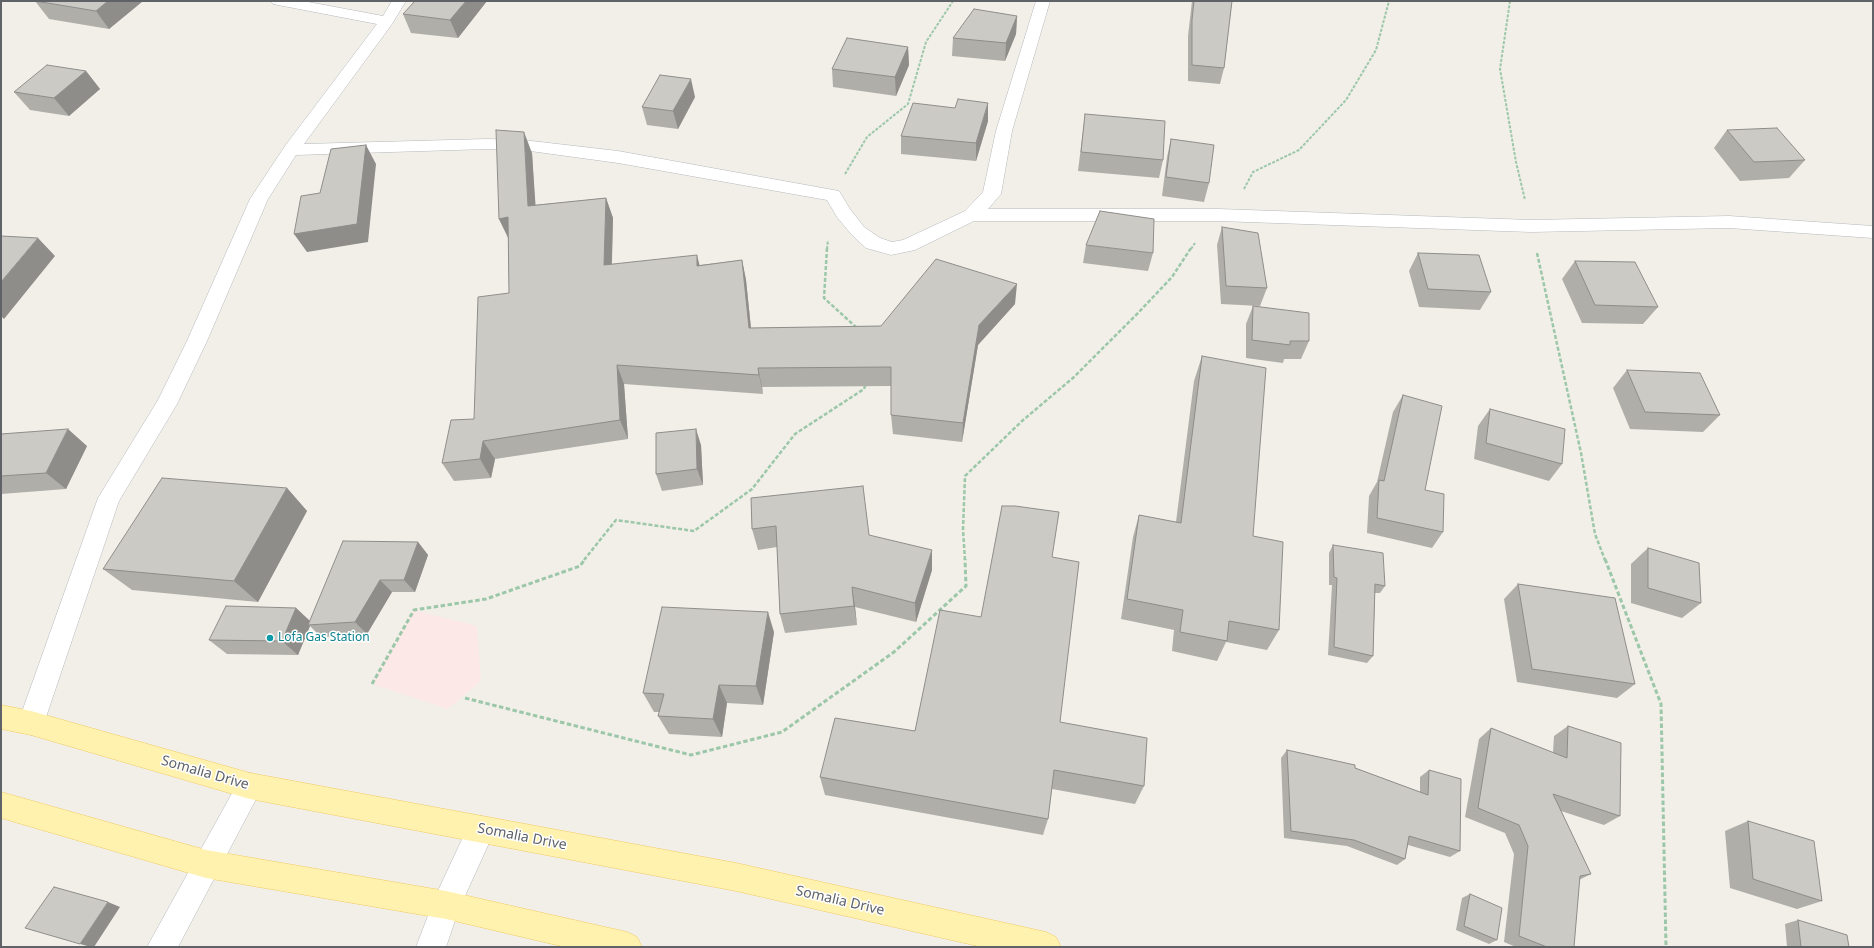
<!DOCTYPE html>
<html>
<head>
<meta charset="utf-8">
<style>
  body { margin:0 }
  #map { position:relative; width:1874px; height:948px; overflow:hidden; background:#f1efe8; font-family:"Noto Sans",sans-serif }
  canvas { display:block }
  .frame { position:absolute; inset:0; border:2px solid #5f6368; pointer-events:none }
</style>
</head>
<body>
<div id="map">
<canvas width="1874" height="948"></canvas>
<div class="frame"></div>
</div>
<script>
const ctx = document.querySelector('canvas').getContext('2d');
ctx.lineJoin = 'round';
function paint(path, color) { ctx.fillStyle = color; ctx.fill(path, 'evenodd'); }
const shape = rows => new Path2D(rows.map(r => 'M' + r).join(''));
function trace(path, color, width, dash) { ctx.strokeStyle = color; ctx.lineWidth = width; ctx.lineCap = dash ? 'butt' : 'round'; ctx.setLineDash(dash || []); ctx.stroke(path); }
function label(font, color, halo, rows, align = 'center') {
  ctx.font = font + ' "Noto Sans",sans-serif'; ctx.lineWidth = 3; ctx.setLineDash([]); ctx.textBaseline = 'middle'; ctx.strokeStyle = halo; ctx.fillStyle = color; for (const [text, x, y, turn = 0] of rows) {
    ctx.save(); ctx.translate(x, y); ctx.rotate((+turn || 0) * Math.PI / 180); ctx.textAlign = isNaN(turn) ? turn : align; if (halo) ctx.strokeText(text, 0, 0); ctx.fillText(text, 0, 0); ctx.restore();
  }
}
paint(shape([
  [414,610,477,626,481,681,448,709,372,684]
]), '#fce8e6');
const minor = shape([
  [271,1,303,1,383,16,392,1,406,1,392,24,304,144,487,139,523,140,618,151,839,191,850,209,864,227,880,238,892,242,903,240,965,211,983,192,996,131,1036,1,1050,1,1012,131,1001,194,988,209,1219,209,1531,220,1729,216,1873,226,1873,238,1729,228,1531,232,1219,221,974,221,915,250,891,255,866,248,852,235,837,217,827,200,618,163,523,150,487,149,296,155,268,199,207,341,177,404,119,501,44,723,40,732,31,735,22,732,18,723,98,498,158,400,187,341,250,199,285,146,377,24,278,5,273,4,271,1],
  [250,773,259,777,263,786,178,947,147,947,241,777,250,773],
  [481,816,491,820,495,830,459,909,446,947,416,947,436,895,471,820,481,816]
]);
const major = shape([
  [1,705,31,711,250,773,736,863,1046,932,1056,937,1061,947,982,947,736,891,250,799,31,735,1,729,1,705],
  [1,792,206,850,446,891,627,932,637,937,642,947,565,947,446,919,206,878,1,818,1,792]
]);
trace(minor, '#b5b8bc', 1);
trace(major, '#f2c960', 1);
trace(shape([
  [1510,1,1500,69,1516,162,1525,200],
  [845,174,867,137,908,104,926,42,953,1],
  [1244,189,1253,172,1299,150,1346,100,1376,50,1389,1],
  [827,249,828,240],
  [1191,249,1195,243]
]), '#9cc7a9', 2, [3, 1.5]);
trace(shape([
  [827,248,824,298,857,328],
  [1537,253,1581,453,1595,534,1605,560],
  [584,560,616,520,694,531,752,489,795,434,864,389,866,383],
  [965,560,963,530,965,476,1022,421,1074,377,1138,313,1172,277,1191,248]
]), '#9cc7a9', 2.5, [4, 2]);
trace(shape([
  [1605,559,1661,704,1666,947],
  [372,684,414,610,486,599,580,566,585,559],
  [465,698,691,755,782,732,894,652,966,586,965,559]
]), '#9cc7a9', 3, [4.5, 2.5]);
paint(minor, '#fff');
paint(major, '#fff2af');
paint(shape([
  [35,1,143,1,109,29,49,19],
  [487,1,458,38,411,33,403,14],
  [1192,1,1232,1,1224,68,1220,84,1188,81,1188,36],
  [1017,16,1016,34,1005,61,952,56,953,38],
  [908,47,909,65,896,96,833,87,832,69],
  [86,71,100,89,69,116,30,110,14,92],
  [695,97,678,129,647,125,642,107],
  [1085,114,1163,160,1159,178,1078,171],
  [988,121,976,161,901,154,901,136],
  [1727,130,1805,160,1789,178,1740,181,1714,148],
  [1171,139,1209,183,1204,202,1162,196,1167,157],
  [532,153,535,205,606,198,613,218,612,264,700,265,742,260,746,280,751,328,881,326,1015,304,978,345,962,442,893,434,891,415,891,386,762,387,763,394,624,384,628,439,495,459,491,478,454,481,442,463,474,419,509,293,508,238,499,219],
  [1222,227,1267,288,1260,306,1221,304,1217,245],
  [1086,245,1153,253,1148,271,1083,263],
  [1418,253,1491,292,1480,310,1419,307,1409,271],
  [1575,261,1658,307,1643,324,1582,323,1562,279],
  [1253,306,1309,341,1301,359,1284,359,1283,363,1246,358,1246,324],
  [1202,356,1253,536,1279,630,1267,650,1226,642,1217,661,1172,651,1174,630,1121,619,1133,537,1139,515,1176,522,1194,381],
  [1627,370,1720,415,1703,432,1630,429,1613,388],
  [1403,395,1425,490,1443,532,1432,548,1367,533,1369,496,1377,482,1393,412],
  [1490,409,1562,464,1549,481,1474,459,1478,426],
  [1,434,87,446,66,489,1,494],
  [701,445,703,485,662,491,656,474],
  [287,488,307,511,258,602,132,590,103,569],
  [751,498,869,535,932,570,916,622,855,607,857,625,785,633,780,614,777,547,758,550,752,529],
  [418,542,428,555,415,592,392,592,367,634,321,637,310,626,298,655,227,654,209,640,296,608,310,621],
  [1333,545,1385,586,1380,593,1375,593,1373,656,1367,663,1328,655,1332,585,1329,585,1329,553],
  [1648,548,1701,603,1682,618,1631,603,1631,564],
  [1052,557,1060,722,1144,786,1135,804,1052,789,1048,819,1043,835,825,795,820,777,915,731,981,617],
  [1518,584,1635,684,1617,698,1517,682,1504,599],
  [774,632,763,705,727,703,722,737,669,734,658,716,660,712,654,712,643,693],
  [1568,726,1620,816,1604,825,1561,811,1591,874,1579,880,1574,947,1516,947,1504,942,1514,854,1505,833,1465,817,1479,739,1491,728,1553,753,1554,736],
  [1287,750,1355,768,1420,792,1420,777,1429,770,1460,851,1450,857,1408,845,1405,859,1397,865,1347,846,1284,838,1281,758],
  [1748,821,1822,901,1797,909,1730,888,1725,831],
  [1470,894,1497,940,1489,944,1456,930,1462,898],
  [1798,920,1849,947,1787,947,1785,924]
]), '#afaea9');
paint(shape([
  [108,1,143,1,109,29,96,11],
  [466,1,487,1,458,38,450,20],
  [1017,16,1016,34,1005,61,1006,43],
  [908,47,909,65,896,96,895,77],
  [86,71,100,89,69,116,54,98],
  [691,79,695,97,678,129,673,111],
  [988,103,988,121,976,161,976,143],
  [524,132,532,153,537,227,528,206],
  [366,145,376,164,368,242,307,252,294,234],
  [606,198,613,218,611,285,604,265],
  [508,217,509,239,499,219],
  [38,238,55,256,4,319,1,316,1,282],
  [697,255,702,275,697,266],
  [742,260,746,280,753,348,749,328],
  [1017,284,1015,304,978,345,962,442,963,423,979,325],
  [617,365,624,384,628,439,620,420],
  [758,368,762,387,763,394,759,375],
  [68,429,87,446,66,489,46,473],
  [696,429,701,445,703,485,697,469],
  [483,441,495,459,491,478,480,459],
  [287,488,307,511,258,602,234,581],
  [418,542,428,555,415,592,404,580],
  [932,550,932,570,916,622,915,603],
  [380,580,392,592,367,634,355,622],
  [852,587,855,607,857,625,854,606],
  [296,608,311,622,308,625,310,626,298,655,282,641],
  [768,612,774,632,763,705,756,686],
  [719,685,727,703,722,737,713,719],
  [108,902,120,907,94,947,91,947,80,944]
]), '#8f8d8a');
const building = shape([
  [35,1,108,1,96,11,35,1],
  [415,1,466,1,450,20,403,14,415,1],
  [1194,1,1232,1,1224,68,1192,65,1192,20,1194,1],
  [974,9,1017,16,1006,43,953,38,974,9],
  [847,38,908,47,895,77,832,69,847,38],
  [47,65,86,71,54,98,14,92,47,65],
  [660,75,691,79,673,111,642,107,660,75],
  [958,99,988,103,976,143,901,136,913,103,955,108,958,99],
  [1085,114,1165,121,1163,160,1081,152,1085,114],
  [1777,128,1805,160,1754,162,1727,130,1777,128],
  [496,130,524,132,528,206,606,198,604,265,697,255,697,266,742,260,749,328,881,326,936,259,1017,284,979,325,963,423,891,415,891,367,758,368,759,375,617,365,620,420,483,441,480,459,442,463,451,420,474,419,478,297,509,293,508,217,499,219,496,130],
  [1171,139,1214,145,1209,183,1166,177,1171,139],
  [366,145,357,224,294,234,301,196,320,193,331,149,366,145],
  [1100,211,1154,219,1153,253,1086,245,1100,211],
  [1222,227,1258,233,1267,288,1226,286,1222,227],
  [1,236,38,238,1,282,1,236],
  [1418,253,1479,255,1491,292,1428,289,1418,253],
  [1575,261,1635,262,1658,307,1595,305,1575,261],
  [1253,306,1309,313,1309,341,1290,341,1290,345,1252,340,1253,306],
  [1202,356,1266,368,1253,536,1283,542,1279,630,1229,621,1227,641,1180,632,1183,610,1127,599,1139,515,1181,523,1202,356],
  [1627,370,1700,373,1720,415,1645,412,1627,370],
  [1403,395,1442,406,1425,490,1444,494,1443,532,1377,518,1379,480,1384,481,1403,395],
  [1490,409,1565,429,1562,464,1486,443,1490,409],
  [68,429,46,473,1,476,1,434,68,429],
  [696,429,697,469,656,474,656,433,696,429],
  [162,478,287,488,234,581,103,569,162,478],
  [863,486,869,535,932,550,915,603,852,587,854,606,780,614,776,526,752,529,751,498,863,486],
  [1002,506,1015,506,1059,512,1052,557,1079,562,1060,722,1147,738,1144,786,1054,770,1048,819,820,777,835,718,915,731,940,610,981,617,1002,506],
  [343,541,418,542,404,580,380,580,355,622,308,625,343,541],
  [1333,545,1383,553,1385,586,1375,584,1373,656,1334,647,1337,578,1334,577,1333,545],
  [1648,548,1699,563,1701,603,1648,588,1648,548],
  [1518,584,1615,598,1635,684,1532,669,1518,584],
  [226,606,296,608,282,641,209,640,226,606],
  [662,607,768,612,756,686,719,685,713,719,658,716,664,694,643,693,662,607],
  [1568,726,1621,743,1620,816,1553,794,1591,874,1580,876,1574,947,1547,947,1519,936,1528,846,1519,825,1478,808,1491,728,1567,758,1568,726],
  [1287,750,1355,765,1355,768,1428,795,1429,770,1461,779,1460,851,1409,836,1405,859,1354,840,1291,831,1287,750],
  [1748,821,1814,841,1822,901,1753,879,1748,821],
  [54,887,108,902,80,944,25,928,54,887],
  [1470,894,1502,908,1497,940,1464,926,1470,894],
  [1798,920,1847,935,1849,947,1801,947,1798,920]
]);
paint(building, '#cccac5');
trace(building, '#8f8d8a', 1);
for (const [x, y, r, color] of [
  [270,638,4,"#0f9aa8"]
]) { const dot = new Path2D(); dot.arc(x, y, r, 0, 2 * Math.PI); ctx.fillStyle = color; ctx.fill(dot); trace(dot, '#fff', 1.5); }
label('12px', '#0d838f', '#fff', [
  ["Lofa Gas Station",278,638]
], 'left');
label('14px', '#5f6368', '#fff', [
  ["Somalia Drive",205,773,16],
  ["Somalia Drive",522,837,11],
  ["Somalia Drive",840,901,13]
]);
</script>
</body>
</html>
